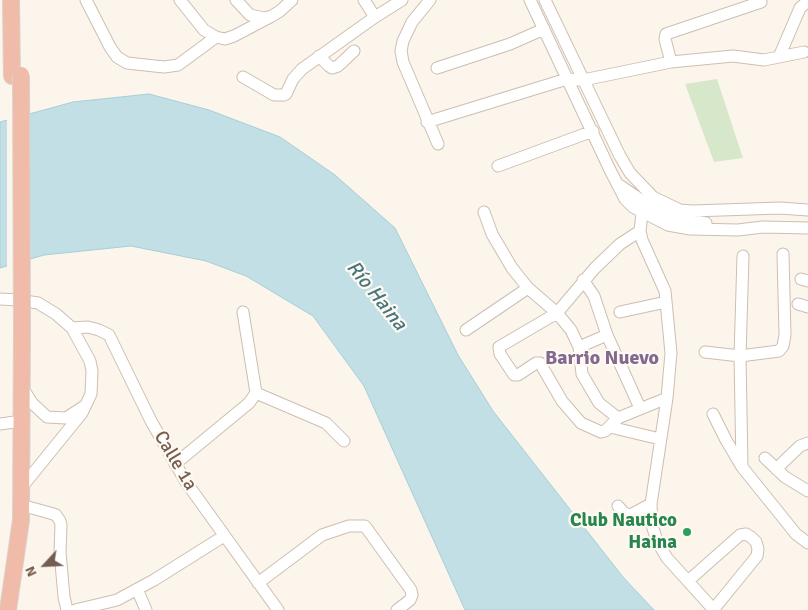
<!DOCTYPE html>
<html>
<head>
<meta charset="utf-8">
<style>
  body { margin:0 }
  #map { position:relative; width:808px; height:610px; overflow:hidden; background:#fbf5ec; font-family:Signika,sans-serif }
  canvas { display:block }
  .north { position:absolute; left:20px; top:540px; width:50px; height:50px; -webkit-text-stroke:4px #fef9f2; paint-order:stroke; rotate:245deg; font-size:14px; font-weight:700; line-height:20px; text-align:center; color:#755d50 }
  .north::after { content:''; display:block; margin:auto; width:18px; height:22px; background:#755d50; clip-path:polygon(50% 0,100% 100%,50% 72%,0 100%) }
</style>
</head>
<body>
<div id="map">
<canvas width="808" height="610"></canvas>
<div class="north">N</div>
</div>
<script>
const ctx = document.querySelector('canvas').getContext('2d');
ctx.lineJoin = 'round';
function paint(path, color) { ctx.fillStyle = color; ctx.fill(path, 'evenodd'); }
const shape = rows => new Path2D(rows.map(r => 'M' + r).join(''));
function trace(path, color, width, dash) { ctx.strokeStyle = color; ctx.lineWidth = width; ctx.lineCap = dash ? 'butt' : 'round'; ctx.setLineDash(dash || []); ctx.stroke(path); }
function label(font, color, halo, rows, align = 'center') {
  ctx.font = font + ' Signika,sans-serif'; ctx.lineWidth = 4.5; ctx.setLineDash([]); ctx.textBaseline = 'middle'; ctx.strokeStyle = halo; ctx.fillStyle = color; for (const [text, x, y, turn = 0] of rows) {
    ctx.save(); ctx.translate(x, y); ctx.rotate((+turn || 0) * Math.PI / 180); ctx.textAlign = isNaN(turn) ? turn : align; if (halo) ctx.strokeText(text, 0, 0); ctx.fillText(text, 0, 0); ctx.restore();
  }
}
paint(shape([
  [717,79,743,158,714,162,685,84]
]), '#d7e8ca');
const water = shape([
  [149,94,209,110,280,137,335,175,395,228,458,355,493,411,623,577,654,610,465,610,364,386,313,316,246,276,206,261,131,246,44,255,0,268,0,122,73,102,149,94]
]);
paint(water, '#c1dfe4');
trace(water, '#a8ced5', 1);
paint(shape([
  [26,112,26,263,7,268,7,117]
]), '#fbf5ec');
const minor = shape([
  [86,0,110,47,117,57,127,63,164,67,178,65,216,37],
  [180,0,204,30,216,37,225,39,234,36,272,16],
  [236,0,250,15,264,18,272,16,280,11,292,0],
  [364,0,375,17],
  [430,0,412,22,403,41,401,51,403,62,438,144],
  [530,0,610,170,625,199,633,207,668,225,690,229,738,230,763,227,808,228],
  [545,0,620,156,630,173,653,197,680,210,692,211,780,208,808,210],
  [319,56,329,66,332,68,338,66,354,51],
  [779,57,800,8,808,1],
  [671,62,665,39,666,34,761,2],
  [437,68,510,44,544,29],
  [243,77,274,95,284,95,286,94,293,79,302,69,375,17,402,0],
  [427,122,567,79,583,80,671,62,733,56,764,60,804,52],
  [498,166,593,131],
  [619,185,647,204,666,213,688,220,706,223],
  [653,197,642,213,640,231,642,240,665,291,671,353,667,398,651,504,652,525,657,541,667,558,714,610],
  [484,212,492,234,512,268,528,288,557,313,571,330,579,347,582,374,599,403,618,418],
  [640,231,620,244,595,268,557,313,499,347,500,354,514,375,518,375,536,363,540,363,562,401,581,423,601,432,605,431,618,418,667,398],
  [801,279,808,281],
  [583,280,594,296,607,335,640,408],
  [0,299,18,300,38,303,56,314,72,328,90,361,92,371,91,394,82,413,22,487],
  [798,304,808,307],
  [620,312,666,302],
  [72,328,88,327,99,330,109,335,151,421,186,482,278,610],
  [466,330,528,288],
  [579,347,607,335],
  [705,352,740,356,779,351,783,346,785,335,783,254],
  [22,387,32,403,47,417,66,418,83,407],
  [256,393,326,423,344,441],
  [713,414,726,440,742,467,796,534,808,543],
  [0,424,22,421],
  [610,427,660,439],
  [765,458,785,477,808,491],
  [175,464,249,403,256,393,243,312],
  [742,467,740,356,743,256],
  [776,469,800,446,808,443],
  [21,505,50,513,56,515,60,521,61,525,60,552,64,597,67,610],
  [618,506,624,513,630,515,651,504],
  [688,581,740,535,746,534,751,537,756,542,758,549,757,556,713,610],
  [258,583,322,535,349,526,365,526,411,590,412,595,410,600,397,610],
  [137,589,146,610],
  [75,610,117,600,154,580,224,536]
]);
const highway = shape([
  [11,0,12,76],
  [8,610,21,520,22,329]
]);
trace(minor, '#cdbeb2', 13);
trace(highway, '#d8d2ce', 18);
trace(minor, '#fff', 11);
trace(highway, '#f0bba8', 16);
const highwayBridge = shape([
  [21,75,22,329]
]);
trace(highwayBridge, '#d8d2ce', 18, []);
trace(highwayBridge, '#f0bba8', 16);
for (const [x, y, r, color] of [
  [687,532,5,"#2e9e5b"]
]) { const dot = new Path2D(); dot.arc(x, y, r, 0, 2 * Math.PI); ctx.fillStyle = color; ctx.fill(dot); trace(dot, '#fef9f2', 2); }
label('19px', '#755d50', '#fef9f2', [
  ["Calle 1a",175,461,59]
]);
label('bold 19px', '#27864d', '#fef9f2', [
  ["Club Nautico",677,521],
  ["Haina",677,543]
], 'right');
label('italic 20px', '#47767f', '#fef9f2', [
  ["Río Haina",376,296,51]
]);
label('bold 20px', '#836890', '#fef9f2', [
  ["Barrio Nuevo",602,359]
]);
</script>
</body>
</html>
